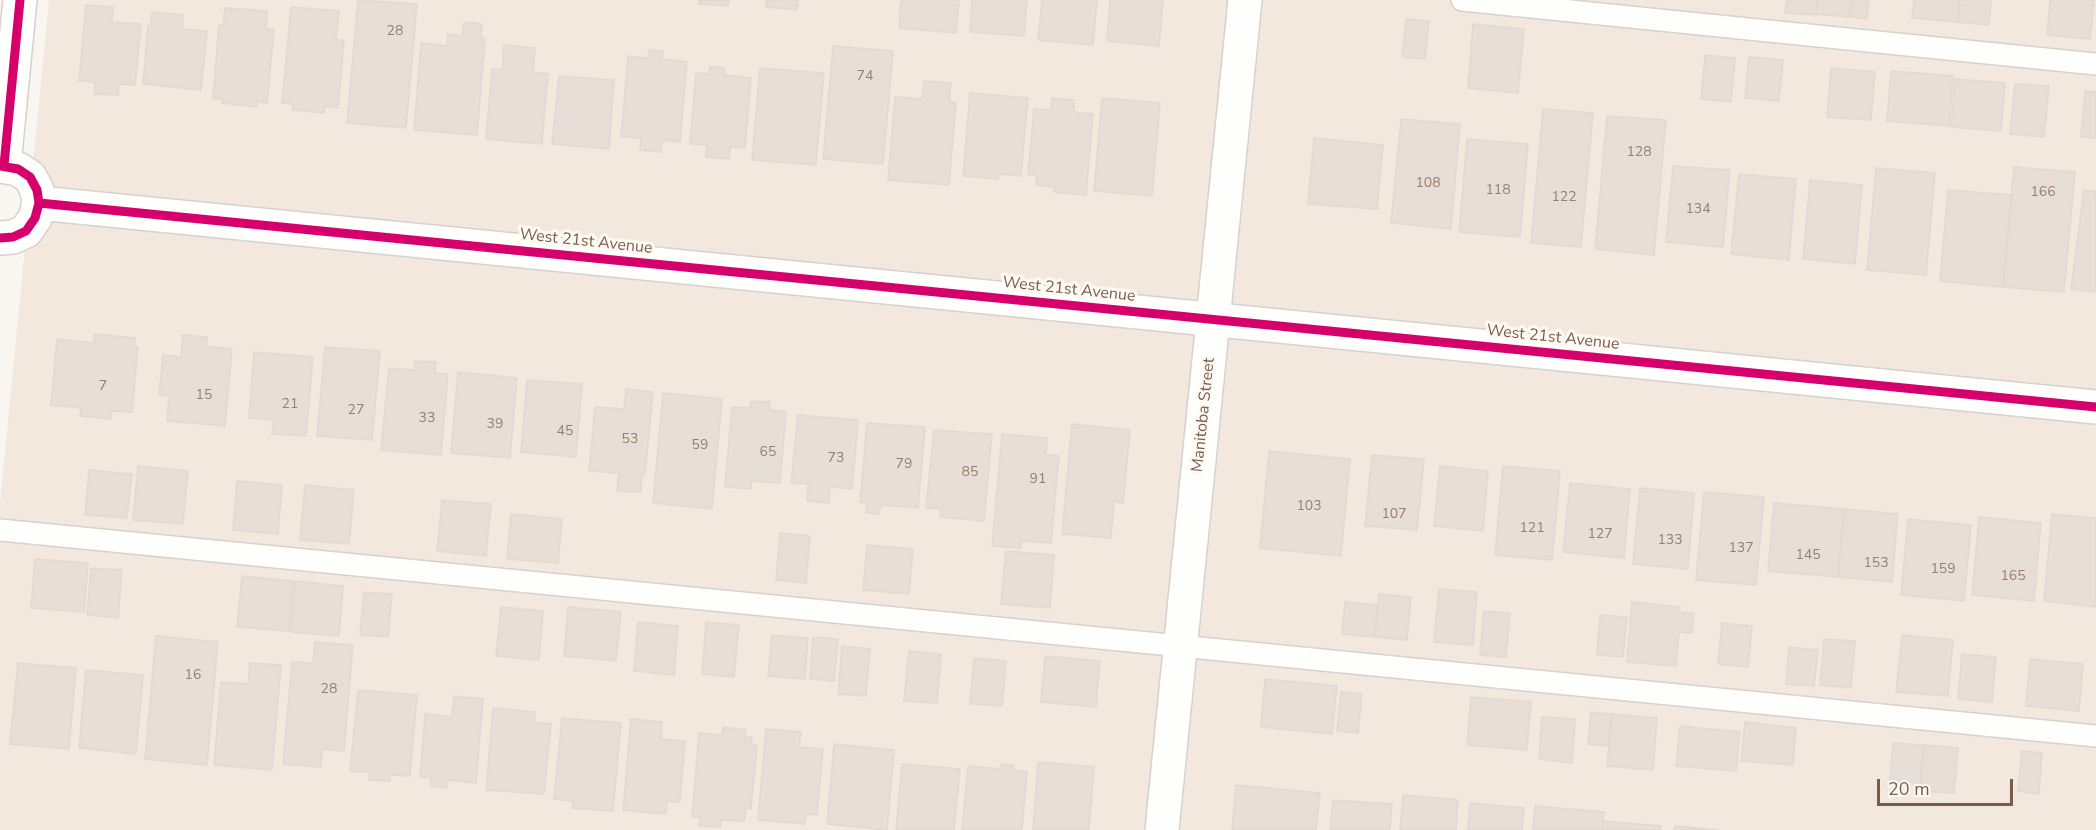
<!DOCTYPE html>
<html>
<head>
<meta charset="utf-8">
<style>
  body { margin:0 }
  #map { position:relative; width:2096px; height:830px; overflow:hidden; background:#f9f5f0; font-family:"Nunito Sans",sans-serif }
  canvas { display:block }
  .scale { position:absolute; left:1877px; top:779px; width:136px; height:27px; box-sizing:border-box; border:3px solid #7a5c4d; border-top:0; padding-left:8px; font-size:18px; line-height:21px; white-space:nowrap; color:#7a5c4d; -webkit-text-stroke:4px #fffaf3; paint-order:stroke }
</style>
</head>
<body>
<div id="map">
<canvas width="2096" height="830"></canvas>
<div class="scale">20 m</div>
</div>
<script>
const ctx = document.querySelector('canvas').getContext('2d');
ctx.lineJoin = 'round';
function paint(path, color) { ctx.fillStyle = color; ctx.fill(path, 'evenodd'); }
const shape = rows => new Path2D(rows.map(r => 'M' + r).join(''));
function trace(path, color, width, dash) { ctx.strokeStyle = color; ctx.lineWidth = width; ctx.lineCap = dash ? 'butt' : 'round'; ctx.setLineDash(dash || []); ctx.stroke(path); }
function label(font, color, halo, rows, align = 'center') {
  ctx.font = font + ' "Nunito Sans",sans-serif'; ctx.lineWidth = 6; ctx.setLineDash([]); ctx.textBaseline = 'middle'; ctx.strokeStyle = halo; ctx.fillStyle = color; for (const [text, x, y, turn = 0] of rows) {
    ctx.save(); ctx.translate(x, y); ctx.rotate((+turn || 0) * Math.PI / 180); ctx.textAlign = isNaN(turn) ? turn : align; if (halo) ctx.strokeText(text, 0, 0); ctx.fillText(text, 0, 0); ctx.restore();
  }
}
paint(shape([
  [49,0,2096,0,2096,830,0,830,0,503]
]), '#f2e8de');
const building = shape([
  [358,0,417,4,406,128,347,123,358,0],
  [699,0,729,0,728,6,699,4,699,0],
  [767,0,798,0,797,10,766,7,767,0],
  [901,0,959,0,956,33,899,28,901,0],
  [972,0,1027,0,1024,36,970,32,972,0],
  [1042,0,1097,0,1093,45,1038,40,1042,0],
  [1110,0,1163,0,1159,46,1107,41,1110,0],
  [1787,0,1817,0,1816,15,1785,13,1787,0],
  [1817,0,1851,0,1850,17,1816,14,1817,0],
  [1851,0,1869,0,1867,19,1850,17,1851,0],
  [1914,0,1960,0,1958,22,1912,18,1914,0],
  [1960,0,1991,0,1989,25,1958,22,1960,0],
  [2050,0,2094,0,2090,39,2047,35,2050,0],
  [86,5,113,7,112,22,141,24,135,85,119,84,118,95,94,94,95,82,79,81,86,5],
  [291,7,339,11,336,40,344,40,338,108,325,106,324,113,292,110,293,104,282,103,291,7],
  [225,8,267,11,266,29,274,29,267,103,257,101,257,107,222,103,223,99,213,98,219,25,223,25,225,8],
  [152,12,183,15,182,29,207,31,201,90,143,84,148,26,151,27,152,12],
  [1406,19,1429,21,1425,59,1402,57,1406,19],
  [464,22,482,24,481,38,485,38,477,135,414,130,421,43,447,46,448,34,462,36,464,22],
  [1473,24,1524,29,1518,93,1468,88,1473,24],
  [504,45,535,48,533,72,548,74,542,144,486,139,492,69,502,70,504,45],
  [833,46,893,51,883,164,823,159,833,46],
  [649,50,663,51,661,59,687,62,680,142,662,140,661,152,640,150,641,138,621,137,628,56,648,58,649,50],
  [1705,55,1735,58,1731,102,1701,99,1705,55],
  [1749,57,1783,60,1779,101,1745,98,1749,57],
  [710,66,724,68,724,75,751,78,745,148,730,147,729,159,706,157,707,145,690,144,696,73,709,74,710,66],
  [760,68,824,73,816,165,752,160,760,68],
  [1831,68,1875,72,1871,120,1827,117,1831,68],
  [1891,71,1953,76,1949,126,1887,121,1891,71],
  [559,76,614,80,609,149,552,144,559,76],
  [1955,79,2005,83,2001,131,1951,127,1955,79],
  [924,81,951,83,949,101,956,103,949,185,888,180,895,97,922,99,924,81],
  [2015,84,2049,86,2044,137,2010,134,2015,84],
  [2085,91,2096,92,2096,138,2081,137,2085,91],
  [970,93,1028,98,1021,176,999,174,998,179,963,176,970,93],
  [1052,98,1074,100,1074,112,1093,114,1086,195,1054,192,1054,187,1036,185,1037,176,1028,174,1034,109,1051,110,1052,98],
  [1102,98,1160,103,1152,196,1094,191,1102,98],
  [1543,109,1593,113,1581,247,1531,243,1543,109],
  [1607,116,1666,120,1654,255,1595,249,1607,116],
  [1401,119,1460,124,1451,229,1391,223,1401,119],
  [1314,138,1383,145,1377,209,1308,204,1314,138],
  [1467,139,1528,144,1520,237,1459,232,1467,139],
  [1673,166,1730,170,1723,247,1666,242,1673,166],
  [2014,167,2075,172,2064,292,2003,287,2014,167],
  [1876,168,1935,173,1926,275,1867,270,1876,168],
  [1739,174,1796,179,1789,260,1731,254,1739,174],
  [1810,180,1862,185,1855,264,1803,259,1810,180],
  [1948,190,2012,195,2003,287,1940,281,1948,190],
  [2084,190,2096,192,2096,292,2071,289,2084,190],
  [94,334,135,338,134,346,138,347,132,412,111,411,111,419,80,416,81,408,51,405,57,339,94,343,94,334],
  [183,335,207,337,206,346,232,349,225,426,167,421,169,396,159,395,163,355,181,357,183,335],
  [325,347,380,351,372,440,317,436,325,347],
  [254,352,313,357,306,436,272,434,274,420,249,418,254,352],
  [415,361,436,362,435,373,448,374,441,455,381,450,389,368,414,370,415,361],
  [458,372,517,378,510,458,451,453,458,372],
  [527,380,582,384,576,457,521,452,527,380],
  [626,389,653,392,645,475,642,475,641,492,617,491,619,473,589,471,595,407,624,409,626,389],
  [663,393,722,399,712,509,653,503,663,393],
  [751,401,770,402,770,410,786,412,780,483,751,481,751,489,725,487,732,407,750,408,751,401],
  [798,415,858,420,852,489,830,487,829,503,807,501,808,484,791,483,798,415],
  [867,423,925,427,918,508,881,505,879,514,866,513,867,503,860,502,867,423],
  [1072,424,1130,430,1123,503,1114,501,1111,538,1062,534,1072,424],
  [934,430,992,434,984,521,940,517,941,509,926,508,934,430],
  [1002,434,1047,438,1046,455,1059,456,1051,543,1021,541,1021,548,992,546,1002,434],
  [1269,451,1350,459,1341,556,1260,548,1269,451],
  [1372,455,1424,459,1417,530,1365,526,1372,455],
  [138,466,188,471,183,524,133,520,138,466],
  [1440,466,1488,471,1483,531,1434,526,1440,466],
  [1503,466,1560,471,1552,560,1495,555,1503,466],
  [89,470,132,474,127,518,85,515,89,470],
  [237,481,282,485,278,534,233,530,237,481],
  [1570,483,1630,489,1624,558,1563,552,1570,483],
  [305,485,354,490,349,544,300,540,305,485],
  [1640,488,1694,493,1688,569,1633,564,1640,488],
  [1704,492,1764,497,1756,585,1696,580,1704,492],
  [442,500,491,504,486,556,437,551,442,500],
  [1774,503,1844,509,1838,577,1768,571,1774,503],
  [1844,509,1898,514,1892,582,1838,577,1844,509],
  [511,514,562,519,558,563,507,559,511,514],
  [2052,514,2096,518,2096,607,2044,601,2052,514],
  [1979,517,2041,523,2034,601,1972,595,1979,517],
  [1908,519,1971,525,1964,601,1901,595,1908,519],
  [780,533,810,536,806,583,776,580,780,533],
  [867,545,913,549,909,594,863,590,867,545],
  [1006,551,1054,555,1050,608,1001,604,1006,551],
  [35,559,88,563,84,612,31,608,35,559],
  [91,568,122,570,118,618,87,615,91,568],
  [242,576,293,581,289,631,237,627,242,576],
  [295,581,343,586,339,636,291,632,295,581],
  [1439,589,1477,592,1473,645,1434,642,1439,589],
  [364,592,392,594,388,637,360,635,364,592],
  [1379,594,1411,597,1407,640,1375,637,1379,594],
  [1345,602,1377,605,1375,637,1342,634,1345,602],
  [1632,602,1680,607,1679,612,1694,614,1692,633,1679,632,1676,666,1627,662,1632,602],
  [501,607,543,611,539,660,496,656,501,607],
  [568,607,621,612,616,661,564,656,568,607],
  [1484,611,1510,613,1506,657,1480,655,1484,611],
  [1600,615,1627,617,1623,657,1597,655,1600,615],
  [638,622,678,626,674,675,634,671,638,622],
  [706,622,739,625,734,677,702,674,706,622],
  [1722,623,1752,626,1748,667,1718,664,1722,623],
  [772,635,808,638,805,679,768,676,772,635],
  [1902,635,1953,640,1948,696,1896,692,1902,635],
  [156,636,218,642,207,765,145,759,156,636],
  [813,637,838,639,834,681,810,679,813,637],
  [1824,639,1855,641,1851,688,1820,685,1824,639],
  [315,642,353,645,344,751,322,749,321,767,283,764,292,662,313,663,315,642],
  [842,646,870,649,866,696,838,694,842,646],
  [1789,647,1818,650,1814,686,1786,684,1789,647],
  [909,651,941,654,937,703,904,701,909,651],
  [1962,654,1996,657,1992,702,1958,699,1962,654],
  [1045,656,1100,661,1096,707,1041,702,1045,656],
  [974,658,1006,661,1002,706,970,704,974,658],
  [2030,659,2083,664,2079,711,2026,706,2030,659],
  [18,663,76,668,69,749,10,744,18,663],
  [250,663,281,665,272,770,214,765,221,682,248,684,250,663],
  [86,670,143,675,136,754,79,748,86,670],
  [1265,679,1337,686,1332,734,1261,727,1265,679],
  [358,690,417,695,410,776,390,775,390,781,369,780,370,772,350,771,358,690],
  [1341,692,1362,694,1358,733,1337,731,1341,692],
  [454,696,483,699,476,783,448,780,447,788,430,786,431,778,420,777,425,714,452,717,454,696],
  [1471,697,1531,702,1527,750,1467,745,1471,697],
  [493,708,535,712,534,722,551,724,544,794,486,790,493,708],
  [1591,712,1612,714,1609,746,1588,744,1591,712],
  [1612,714,1657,718,1653,770,1607,766,1612,714],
  [1542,717,1575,719,1572,763,1539,759,1542,717],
  [562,718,621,723,613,811,572,808,573,801,554,799,562,718],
  [631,719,662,722,661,739,685,741,680,802,667,801,666,814,623,810,631,719],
  [1745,722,1796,728,1793,765,1741,761,1745,722],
  [1680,726,1740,732,1736,771,1676,766,1680,726],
  [723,727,746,730,745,737,752,737,751,745,757,746,751,809,746,808,744,821,721,820,721,827,699,826,700,817,692,817,699,733,722,735,723,727],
  [766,729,801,732,799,747,823,749,817,815,806,814,805,824,758,820,766,729],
  [1893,743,1924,745,1920,783,1890,780,1893,743],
  [834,744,894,750,887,830,827,824,834,744],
  [1924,745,1958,748,1954,793,1920,791,1924,745],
  [2022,751,2042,753,2039,794,2018,791,2022,751],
  [1038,762,1094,767,1089,830,1033,830,1038,762],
  [902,764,960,769,954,830,896,830,902,764],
  [1001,764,1013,765,1013,770,1027,772,1022,830,962,830,968,766,1000,769,1001,764],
  [1236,785,1320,793,1316,830,1232,830,1236,785],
  [1403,795,1458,800,1456,830,1400,830,1403,795],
  [1333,800,1392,804,1390,830,1330,830,1333,800],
  [1470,803,1524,808,1522,830,1468,830,1470,803],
  [1535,806,1604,812,1602,830,1533,830,1535,806],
  [1603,821,1661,826,1661,830,1602,830,1603,821],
  [1675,826,1718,830,1674,830,1675,826]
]);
paint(building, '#e6ded7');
trace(building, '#e2d8d2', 1.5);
const lane = shape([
  [1462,0,2096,64],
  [0,530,2096,736]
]);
const street = shape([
  [4,165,20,0],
  [0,166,18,169,30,177,37,190,39,203,35,218,26,231,13,237,0,238],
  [39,203,2096,407],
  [1162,830,1245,0]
]);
trace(lane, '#d7d1cb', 24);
trace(street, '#d7d1cb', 36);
trace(lane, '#fefefd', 21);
trace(street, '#fefefd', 33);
trace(shape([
  [4,165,20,0],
  [0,166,18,169,30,177,37,190,39,203,35,218,26,231,13,237,0,238],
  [39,203,2096,407]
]), '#d6006c', 9);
label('14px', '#977e72', null, [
  ["28",395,32],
  ["74",865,77],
  ["128",1639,153],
  ["108",1428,184],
  ["118",1498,191],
  ["166",2043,193],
  ["122",1564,198],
  ["134",1698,210],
  ["7",103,387],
  ["15",204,396],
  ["21",290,405],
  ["27",356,411],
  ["33",427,419],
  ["39",495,425],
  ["45",565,432],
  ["53",630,440],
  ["59",700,446],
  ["65",768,453],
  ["73",836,459],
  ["79",904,465],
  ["85",970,473],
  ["91",1038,480],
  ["103",1309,507],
  ["107",1394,515],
  ["121",1532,529],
  ["127",1600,535],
  ["133",1670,541],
  ["137",1741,549],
  ["145",1808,556],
  ["153",1876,564],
  ["159",1943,570],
  ["165",2013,577],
  ["16",193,676],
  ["28",329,690]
]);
label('16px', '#7a5c4d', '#fffaf3', [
  ["West 21st Avenue",586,242,6],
  ["West 21st Avenue",1069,290,6],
  ["West 21st Avenue",1553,338,6],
  ["Manitoba Street",1204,415,-84]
]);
</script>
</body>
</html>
